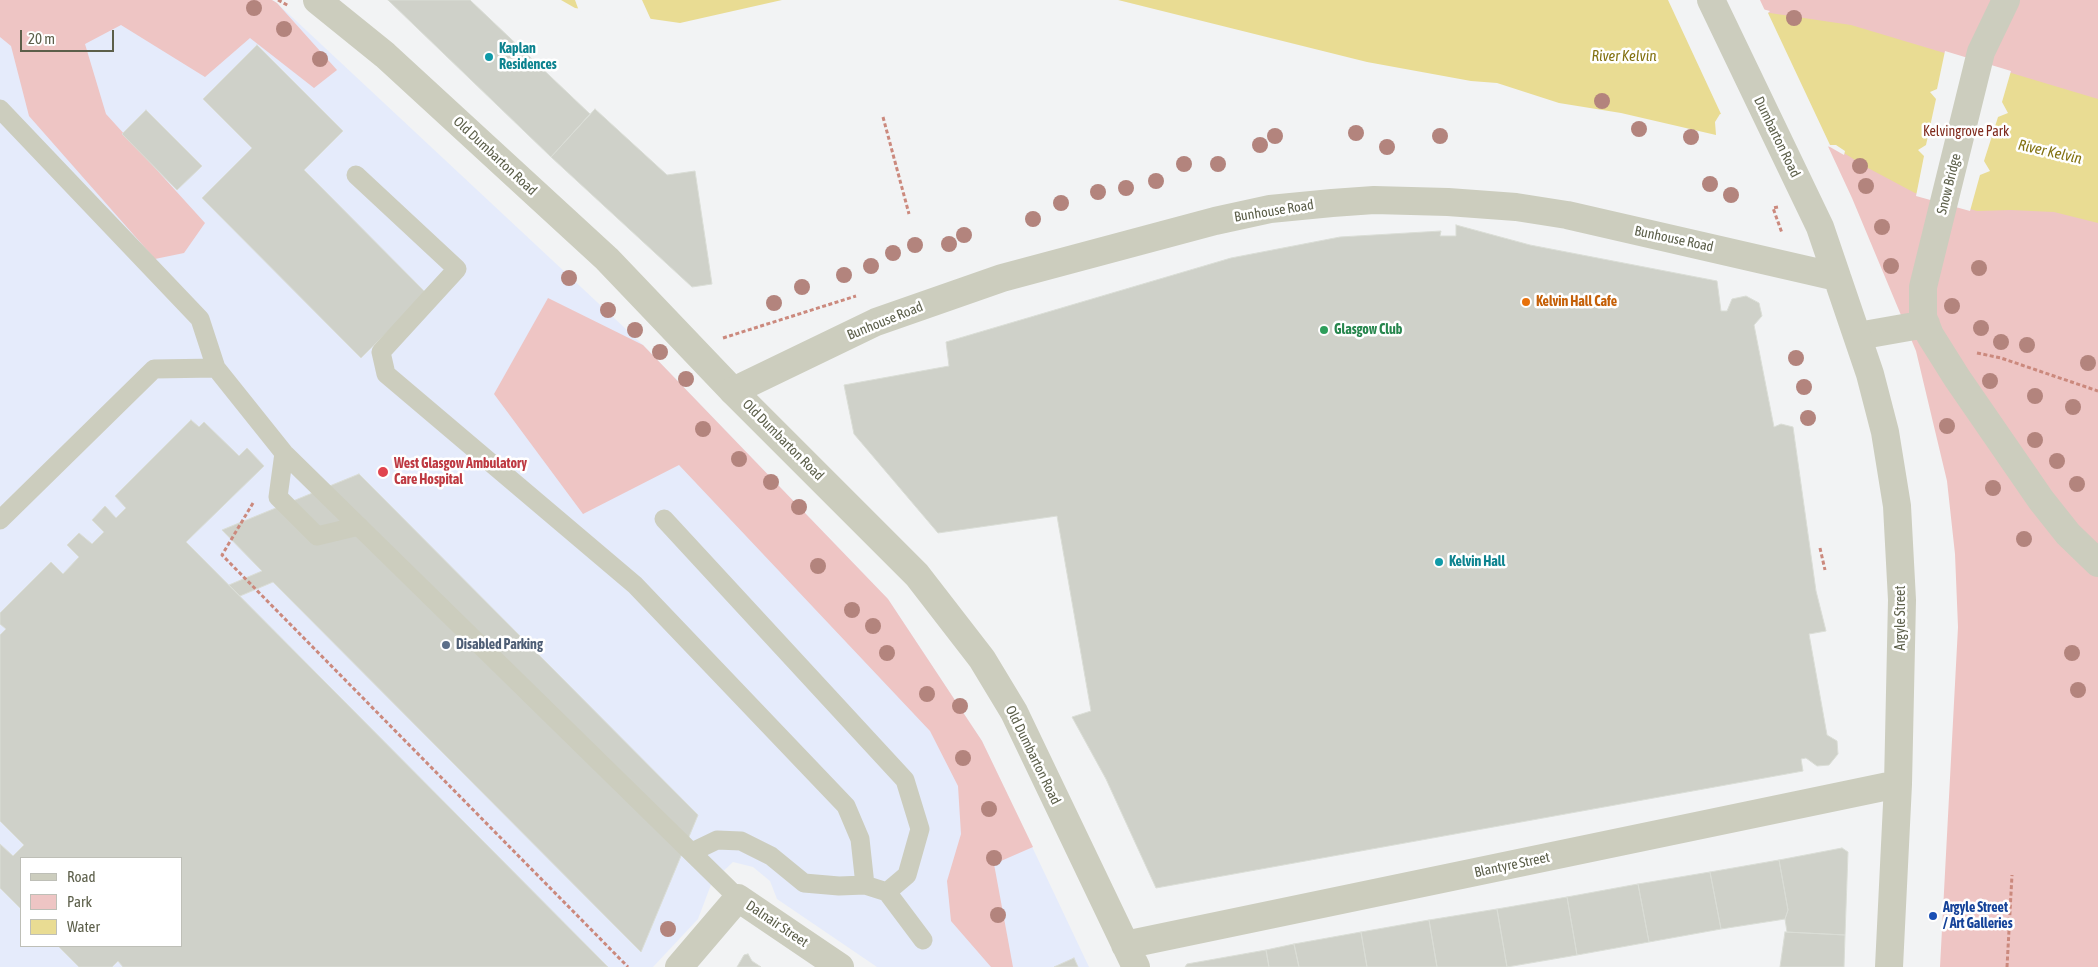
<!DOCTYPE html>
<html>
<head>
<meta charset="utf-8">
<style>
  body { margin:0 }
  #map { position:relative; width:2098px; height:967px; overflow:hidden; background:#f2f3f4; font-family:"Asap Condensed",sans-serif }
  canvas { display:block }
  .legend { position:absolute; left:20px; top:857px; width:162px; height:90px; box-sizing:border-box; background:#fff; border:1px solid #bebfb7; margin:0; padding:6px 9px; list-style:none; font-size:15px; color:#5c5f4a }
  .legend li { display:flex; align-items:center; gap:10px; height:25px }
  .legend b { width:25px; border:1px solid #bebfb7 }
  .scale { position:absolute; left:20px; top:30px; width:94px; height:22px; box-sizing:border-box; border:2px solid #5c5f4a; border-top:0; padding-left:6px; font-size:15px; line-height:18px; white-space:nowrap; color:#5c5f4a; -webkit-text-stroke:4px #fff; paint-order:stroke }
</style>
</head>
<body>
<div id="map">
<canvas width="2098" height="967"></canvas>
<ul class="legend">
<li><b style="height:6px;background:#cccdbe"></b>Road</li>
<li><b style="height:14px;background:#eec5c4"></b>Park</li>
<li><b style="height:14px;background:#e9dc93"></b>Water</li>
</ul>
<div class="scale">20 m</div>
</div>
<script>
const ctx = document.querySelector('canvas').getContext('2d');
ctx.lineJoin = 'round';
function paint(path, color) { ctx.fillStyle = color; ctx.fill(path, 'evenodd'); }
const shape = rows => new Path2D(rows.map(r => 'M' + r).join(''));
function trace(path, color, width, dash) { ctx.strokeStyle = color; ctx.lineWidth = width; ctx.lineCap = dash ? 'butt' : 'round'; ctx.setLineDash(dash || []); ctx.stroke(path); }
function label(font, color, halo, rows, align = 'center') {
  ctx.font = font + ' "Asap Condensed",sans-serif'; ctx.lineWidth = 5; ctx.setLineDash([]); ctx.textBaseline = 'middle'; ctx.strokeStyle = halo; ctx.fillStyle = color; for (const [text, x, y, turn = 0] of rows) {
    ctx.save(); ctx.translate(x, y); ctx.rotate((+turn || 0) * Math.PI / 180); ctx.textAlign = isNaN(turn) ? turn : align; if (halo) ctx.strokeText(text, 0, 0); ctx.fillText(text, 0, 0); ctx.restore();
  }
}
paint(shape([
  [0,0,272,0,277,3,643,345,888,599,982,741,1089,967,877,967,777,899,770,881,753,867,733,862,712,882,698,919,653,967,0,967],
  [21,858,181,858,181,946,21,946]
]), '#e5ebfb');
paint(shape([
  [0,0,272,0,277,3,337,70,314,88,250,38,205,77,121,25,85,44,106,114,205,223,184,253,155,259,29,116,11,46,0,37],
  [1760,0,2098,0,2098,967,1940,967,1958,627,1955,554,1947,481,1916,351,1852,198],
  [548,298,643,345,888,599,982,741,1033,847,994,864,1013,967,991,967,951,921,947,881,961,834,958,786,930,731,679,465,583,514,494,394]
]), '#eec5c4');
paint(shape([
  [561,0,782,0,680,23,575,8],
  [1118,0,1716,0,1770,13,1851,25,2098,99,2098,223,2054,212,2011,210,1977,211,1915,193,1868,168,1831,145,1720,114,1715,122,1716,135,1621,113,1559,103,1497,83,1471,81,1367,62]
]), '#e9dc93');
paint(shape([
  [575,0,642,0,652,22,579,11],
  [1668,0,1727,0,1770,11,1768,13,1830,145,1836,145,1845,151,1844,155,1830,147,1721,117,1718,122,1717,133,1717,120,1721,114],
  [1945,51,2011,71,2002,102,2008,113,1998,117,1984,161,1990,171,1980,175,1970,211,1916,196,1924,156,1918,150,1926,145,1936,99,1930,92,1937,89]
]), '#f2f3f4');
const building = shape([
  [388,0,470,0,590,114,551,157,388,0],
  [257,45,343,131,304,170,426,293,361,358,202,198,252,148,203,99,257,45],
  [595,109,667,175,695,171,712,284,692,287,551,157,595,109],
  [146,110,202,166,177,190,122,134,146,110],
  [1456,225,1530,245,1717,281,1721,311,1727,311,1732,299,1746,296,1759,303,1762,316,1754,325,1774,427,1781,424,1793,427,1816,591,1826,631,1809,634,1827,735,1837,741,1838,754,1829,765,1817,766,1806,758,1801,759,1803,771,1156,888,1106,779,1072,717,1091,711,1057,516,938,533,854,434,844,385,949,366,946,342,1231,258,1340,237,1441,231,1440,236,1456,236,1456,225],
  [191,420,199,427,204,422,239,456,247,448,264,466,186,542,608,967,123,967,118,961,112,967,79,967,58,946,181,946,181,858,21,858,21,909,0,888,0,844,13,856,24,845,0,821,0,635,6,629,0,624,0,613,51,562,63,574,79,557,67,545,79,533,92,544,104,532,92,520,105,506,116,518,126,508,115,496,191,420],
  [359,474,698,815,641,952,273,582,240,596,229,585,262,571,222,530,359,474],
  [1842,848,1848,852,1845,935,1787,932,1785,919,1788,910,1779,860,1842,848],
  [1779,860,1788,910,1785,919,1721,929,1710,872,1779,860],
  [1710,872,1721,929,1649,942,1638,884,1710,872],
  [1638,884,1649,942,1577,955,1567,897,1638,884],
  [1567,897,1577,955,1507,967,1497,909,1567,897],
  [1497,909,1507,967,1437,967,1429,920,1497,909],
  [1429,920,1437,967,1367,967,1361,932,1429,920],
  [1361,932,1367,967,1299,967,1294,944,1361,932],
  [1785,932,1845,935,1844,967,1780,967,1785,932],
  [1294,944,1299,967,1269,967,1266,950,1294,944],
  [1266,950,1269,967,1185,967,1187,964,1266,950],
  [748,954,752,961,761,967,737,967,744,955,748,954],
  [1074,958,1078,967,1054,967,1074,958]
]);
paint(building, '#cfd1c9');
trace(building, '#daddd6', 1);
trace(shape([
  [278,0,289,6],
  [883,117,909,214],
  [1778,207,1773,208,1782,233],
  [723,338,856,296],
  [1977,353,2001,358,2098,391],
  [253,503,222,555,628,967],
  [1820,548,1825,570],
  [2007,967,2012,875]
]), '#cb897d', 3, [4, 2.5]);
trace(shape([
  [0,109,200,319,216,368],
  [356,175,457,269,381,352,386,374,635,585,846,806,860,839,865,885],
  [284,453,278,497,317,536,359,526],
  [664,519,905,780,920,829,907,875,887,892,865,885,839,886,804,883,771,856,741,841,717,840,692,852],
  [0,520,154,369,216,368,284,453,738,898],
  [887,892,923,940]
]), '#cccdbe', 19);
trace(shape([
  [2006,0,1981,52,1923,287,1923,317,1930,335,1957,378,2041,500,2068,534,2098,563],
  [1858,336,1926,324]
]), '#cccdbe', 28);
trace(shape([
  [317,0,385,55,607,259,733,391],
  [679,967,738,898,840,967]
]), '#cccdbe', 28);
trace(shape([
  [1711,0,1820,227,1870,374,1885,432,1897,506,1902,600,1898,784,1889,967],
  [1125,945,1898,784],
  [1136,967,1014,712,982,659,917,575,733,391,876,322,1002,278,1215,221,1270,209,1332,203,1374,200,1448,202,1516,207,1567,215,1837,277]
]), '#cccdbe', 28);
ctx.fillStyle = '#b3847d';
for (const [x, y] of [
  [254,8],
  [1794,18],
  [284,29],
  [320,59],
  [1602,101],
  [1639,129],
  [1356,133],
  [1275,136],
  [1440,136],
  [1691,137],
  [1260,145],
  [1387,147],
  [1184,164],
  [1218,164],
  [1860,166],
  [1156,181],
  [1710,184],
  [1866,186],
  [1126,188],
  [1098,192],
  [1731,195],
  [1061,203],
  [1033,219],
  [1882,227],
  [964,235],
  [949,244],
  [915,245],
  [893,253],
  [871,266],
  [1891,266],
  [1979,268],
  [844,275],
  [569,278],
  [802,287],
  [774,303],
  [1952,306],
  [608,310],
  [1981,328],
  [635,330],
  [2001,342],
  [2027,345],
  [660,352],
  [1796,358],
  [2088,363],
  [686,379],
  [1990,381],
  [1804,387],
  [2035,396],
  [2073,407],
  [1808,418],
  [1947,426],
  [703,429],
  [2035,440],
  [739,459],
  [2057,461],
  [771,482],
  [2077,484],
  [1993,488],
  [799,507],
  [2024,539],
  [818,566],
  [852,610],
  [873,626],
  [887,653],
  [2072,653],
  [2078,690],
  [927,694],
  [960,706],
  [963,758],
  [989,809],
  [994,858],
  [998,915],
  [668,929]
]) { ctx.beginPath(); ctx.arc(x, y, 8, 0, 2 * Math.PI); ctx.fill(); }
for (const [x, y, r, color] of [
  [489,57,5,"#0f9aa8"],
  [1526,302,5,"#e8710a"],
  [1324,330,5,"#2e9e5b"],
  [383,472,6,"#e0444e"],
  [1439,562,5,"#0f9aa8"],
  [446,645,5,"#5c6f8a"],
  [1933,916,5,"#1a4fb4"]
]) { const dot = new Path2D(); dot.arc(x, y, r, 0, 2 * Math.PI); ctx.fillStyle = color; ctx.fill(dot); trace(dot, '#fff', 2); }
label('bold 14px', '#0d838f', '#fff', [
  ["Kaplan",499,49],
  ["Residences",499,65],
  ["Kelvin Hall",1449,562]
], 'left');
label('14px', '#7f2a1c', '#fff', [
  ["Kelvingrove Park",1966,132]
]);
label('14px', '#5c5f4a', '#fff', [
  ["Dumbarton Road",1777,137,64],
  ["Old Dumbarton Road",495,156,43],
  ["Snow Bridge",1949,184,-76],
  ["Bunhouse Road",1274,211,-9],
  ["Bunhouse Road",1674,239,12],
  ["Bunhouse Road",885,321,-22],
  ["Old Dumbarton Road",783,440,45],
  ["Argyle Street",1901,618,-90],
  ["Old Dumbarton Road",1033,755,64],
  ["Blantyre Street",1512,865,-12],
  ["Dalnair Street",777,924,34]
]);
label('bold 14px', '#c56008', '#fff', [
  ["Kelvin Hall Cafe",1536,302]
], 'left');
label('bold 14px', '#27864d', '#fff', [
  ["Glasgow Club",1334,330]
], 'left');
label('bold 14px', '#be3a42', '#fff', [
  ["West Glasgow Ambulatory",394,464],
  ["Care Hospital",394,480]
], 'left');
label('bold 14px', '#4e5e75', '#fff', [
  ["Disabled Parking",456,645]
], 'left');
label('bold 14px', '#164399', '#fff', [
  ["Argyle Street",1943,908],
  ["/ Art Galleries",1943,924]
], 'left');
label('italic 15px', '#837212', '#fff', [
  ["River Kelvin",1624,56],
  ["River Kelvin",2050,152,13]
]);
</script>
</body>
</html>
